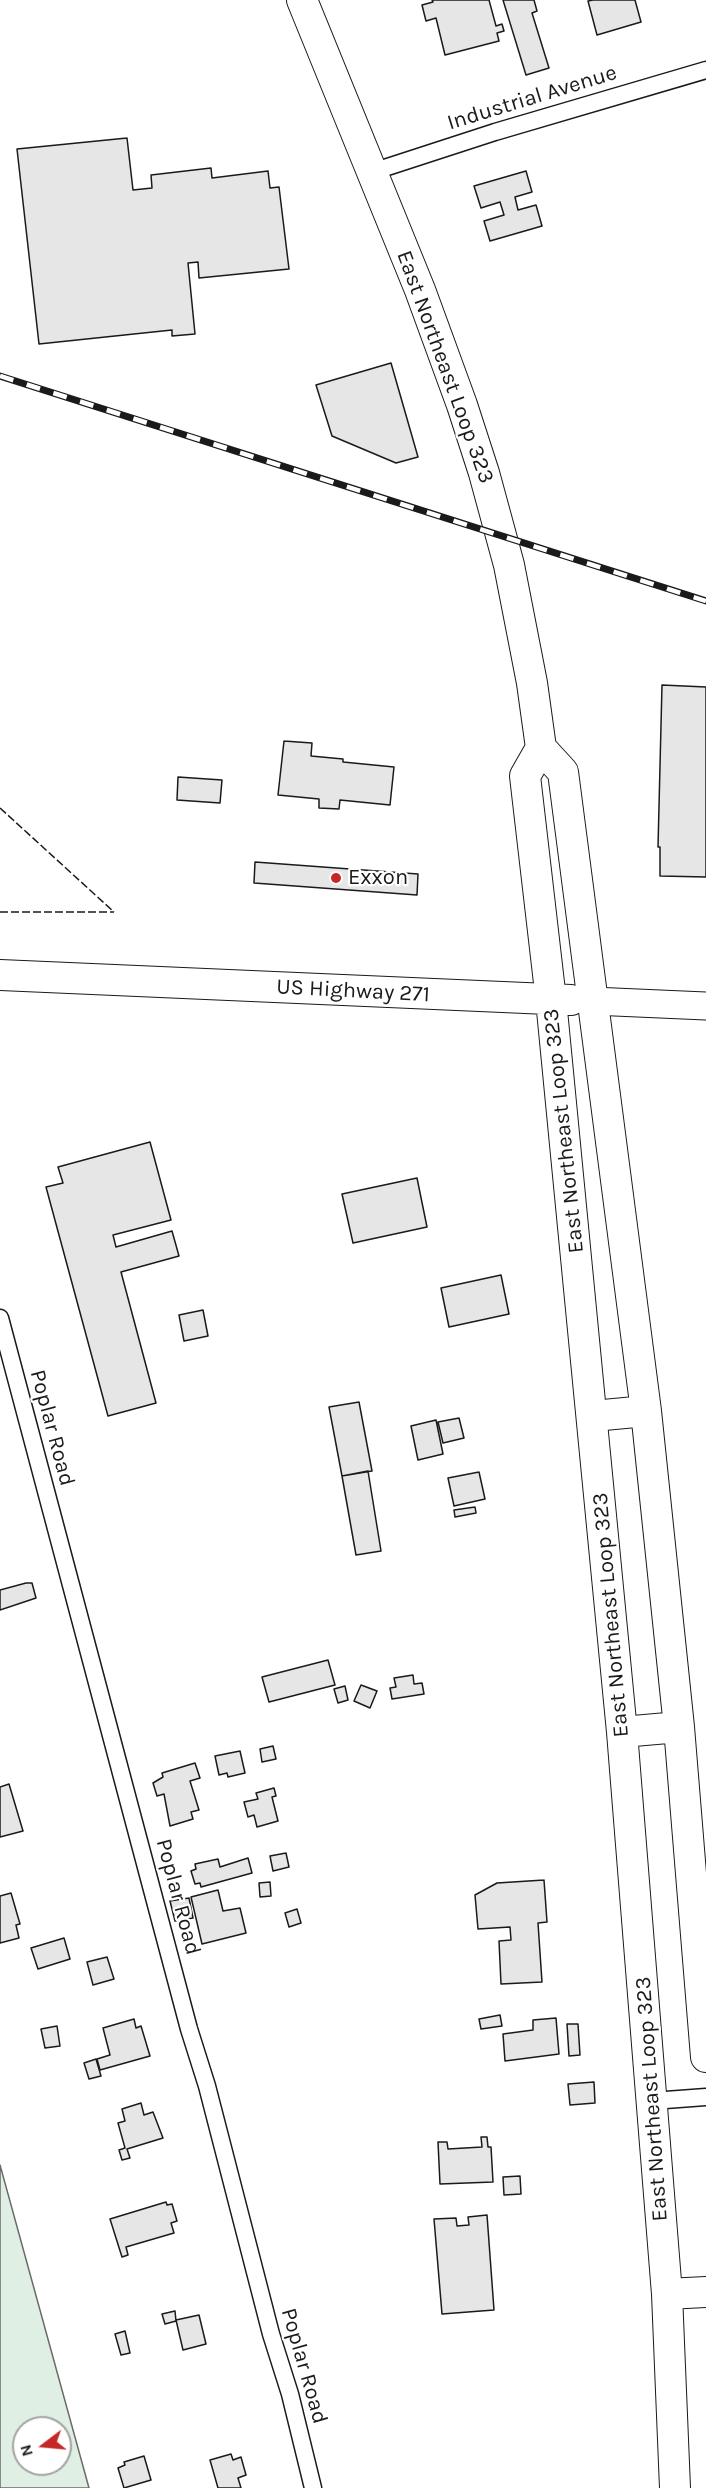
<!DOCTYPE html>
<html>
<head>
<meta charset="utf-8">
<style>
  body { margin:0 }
  #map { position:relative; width:706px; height:2488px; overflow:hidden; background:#fff; font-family:Karla,sans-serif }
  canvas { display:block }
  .north { position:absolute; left:12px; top:2416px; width:60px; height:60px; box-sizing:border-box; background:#fff; border:2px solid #a3a3a3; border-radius:50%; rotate:254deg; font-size:16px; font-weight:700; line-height:24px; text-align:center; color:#1a1a1a }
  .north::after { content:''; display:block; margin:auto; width:21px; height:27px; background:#c62828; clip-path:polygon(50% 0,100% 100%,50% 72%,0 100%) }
</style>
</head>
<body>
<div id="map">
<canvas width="706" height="2488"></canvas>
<div class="north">N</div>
</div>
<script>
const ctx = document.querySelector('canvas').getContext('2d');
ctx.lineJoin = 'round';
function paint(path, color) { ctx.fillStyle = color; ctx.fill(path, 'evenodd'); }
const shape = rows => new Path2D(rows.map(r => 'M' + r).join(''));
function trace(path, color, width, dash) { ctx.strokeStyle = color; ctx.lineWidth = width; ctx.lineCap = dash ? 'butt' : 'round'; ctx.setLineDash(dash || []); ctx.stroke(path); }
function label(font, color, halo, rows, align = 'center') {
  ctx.font = font + ' Karla,sans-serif'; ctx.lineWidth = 4.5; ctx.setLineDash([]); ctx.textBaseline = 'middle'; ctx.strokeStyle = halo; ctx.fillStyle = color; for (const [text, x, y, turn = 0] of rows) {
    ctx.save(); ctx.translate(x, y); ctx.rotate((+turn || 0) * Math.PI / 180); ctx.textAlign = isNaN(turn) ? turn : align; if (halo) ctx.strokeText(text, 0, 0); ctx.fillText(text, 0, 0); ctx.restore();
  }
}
const green = shape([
  [0,2165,89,2488,0,2488,0,2165],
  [24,2428,60,2428,60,2464,24,2464,24,2428]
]);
paint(green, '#e0efe3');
trace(green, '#6a6a6a', 1.5);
const building = shape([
  [432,0,489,0,496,26,502,24,504,31,497,33,499,41,445,55,436,18,426,21,422,5,433,2,432,0],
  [503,0,534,0,537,11,532,13,549,68,526,75,503,0],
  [593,0,635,0,641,22,597,35,588,1,593,0],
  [127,138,133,190,152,188,151,175,211,168,212,178,268,171,270,188,279,187,289,269,199,278,198,262,188,263,195,334,172,336,172,330,39,344,17,149,127,138],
  [526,171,532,192,515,197,518,210,536,205,542,226,490,241,484,221,504,215,500,202,481,208,474,186,526,171],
  [391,363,418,457,396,463,332,436,316,385,391,363],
  [662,685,706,687,706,877,660,876,660,847,658,847,662,685],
  [284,741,312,743,311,756,343,759,343,762,394,767,390,805,340,800,339,809,319,808,319,799,278,795,284,741],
  [178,777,222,780,220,803,177,800,178,777],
  [255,862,418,874,417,895,254,883,255,862],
  [150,1142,171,1220,113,1235,116,1247,172,1231,179,1256,121,1272,156,1403,108,1416,46,1187,63,1183,58,1167,150,1142],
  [417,1178,427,1227,353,1243,342,1194,417,1178],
  [501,1275,509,1314,449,1327,441,1288,501,1275],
  [203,1310,208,1336,184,1341,179,1315,203,1310],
  [359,1402,372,1471,342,1476,329,1407,359,1402],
  [459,1418,464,1438,443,1443,438,1422,459,1418],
  [436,1420,443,1454,418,1460,411,1426,436,1420],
  [368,1471,381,1551,356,1555,342,1476,368,1471],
  [479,1472,485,1499,454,1506,448,1478,479,1472],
  [475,1507,476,1513,455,1517,454,1510,475,1507],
  [26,1583,32,1583,36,1598,0,1610,0,1590,26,1583],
  [328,1660,335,1685,269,1702,262,1677,328,1660],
  [413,1675,414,1684,422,1683,424,1694,392,1699,390,1688,396,1687,394,1678,413,1675],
  [361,1685,377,1691,370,1708,354,1701,361,1685],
  [345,1686,348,1700,338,1703,334,1689,345,1686],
  [273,1746,276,1759,262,1762,260,1749,273,1746],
  [240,1751,245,1773,228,1777,227,1773,219,1775,215,1756,240,1751],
  [195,1763,200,1778,190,1781,199,1810,191,1812,193,1819,170,1826,164,1794,157,1796,153,1783,163,1777,162,1773,195,1763],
  [9,1784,23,1831,0,1837,0,1787,9,1784],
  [274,1788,276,1796,272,1797,278,1821,257,1827,254,1815,248,1817,244,1802,258,1799,256,1793,274,1788],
  [286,1853,289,1867,273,1871,270,1856,286,1853],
  [248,1858,252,1873,201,1887,200,1883,195,1884,191,1871,196,1869,195,1864,218,1859,220,1867,248,1858],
  [544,1880,547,1922,538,1923,542,1982,501,1984,499,1941,511,1940,510,1927,478,1929,475,1895,497,1883,544,1880],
  [270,1882,271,1896,260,1897,259,1883,270,1882],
  [218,1890,223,1911,240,1908,246,1933,202,1944,191,1897,218,1890],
  [11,1893,20,1924,16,1925,19,1938,0,1943,0,1896,11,1893],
  [189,1898,193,1918,175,1921,170,1901,189,1898],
  [297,1909,301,1923,289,1927,285,1913,297,1909],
  [64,1938,70,1959,38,1969,31,1948,64,1938],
  [107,1957,114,1979,93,1985,87,1962,107,1957],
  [500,2015,502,2026,481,2029,479,2019,500,2015],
  [556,2018,559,2054,505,2061,503,2034,533,2030,533,2020,556,2018],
  [134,2019,136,2028,141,2026,150,2056,100,2070,97,2059,110,2055,103,2028,134,2019],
  [567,2024,578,2024,580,2055,569,2056,567,2024],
  [57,2026,60,2046,45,2048,41,2029,57,2026],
  [96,2059,101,2076,89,2079,84,2063,96,2059],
  [594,2082,595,2103,570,2105,568,2084,594,2082],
  [141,2103,144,2115,153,2112,163,2138,127,2149,130,2158,122,2160,119,2150,125,2148,118,2123,125,2121,122,2109,141,2103],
  [481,2137,487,2137,488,2147,491,2147,493,2182,440,2184,438,2142,447,2142,448,2149,482,2147,481,2137],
  [520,2176,521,2194,504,2195,503,2177,520,2176],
  [166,2202,167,2205,172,2204,177,2221,171,2223,174,2233,126,2247,128,2255,122,2257,110,2219,166,2202],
  [487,2215,494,2310,442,2314,434,2219,456,2218,457,2226,469,2225,468,2217,487,2215],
  [175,2311,176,2321,165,2324,162,2314,175,2311],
  [199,2315,206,2344,183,2350,176,2320,199,2315],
  [125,2331,130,2353,121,2355,115,2334,125,2331],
  [231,2454,233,2460,241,2457,246,2475,238,2478,241,2488,218,2488,210,2460,231,2454],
  [144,2456,151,2480,124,2488,118,2468,125,2465,124,2462,144,2456]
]);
paint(building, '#e6e6e6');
trace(building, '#1a1a1a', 1.5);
const street = shape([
  [372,172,495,132,706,70],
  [0,1318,189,2029,207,2086,271,2334,290,2394,313,2488],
  [652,2101,706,2097]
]);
const primary = shape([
  [592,1001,706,1006]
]);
const highway = shape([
  [302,0,420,290,462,405,484,473,509,565,532,683,541,748,563,772,646,1411,679,1727,706,2057],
  [541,748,525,776,551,1000,622,1732,667,2294,675,2488],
  [0,975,571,1000],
  [593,1416,646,1411],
  [622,1732,679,1727],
  [667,2294,706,2292]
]);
trace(street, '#1a1a1a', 19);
trace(primary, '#1a1a1a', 29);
trace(highway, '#1a1a1a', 32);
trace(street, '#fff', 16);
trace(primary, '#fff', 27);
trace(highway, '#fff', 30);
const rail = shape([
  [0,376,706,601]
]);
trace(rail, '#1a1a1a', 7);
trace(rail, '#fff', 4.5, [14]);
trace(shape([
  [0,808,114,912],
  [0,912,114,912]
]), '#1a1a1a', 1.5, [8, 3]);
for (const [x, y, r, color] of [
  [336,878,6,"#c62828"]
]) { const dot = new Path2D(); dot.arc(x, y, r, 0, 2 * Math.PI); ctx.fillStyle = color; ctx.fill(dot); trace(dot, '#fff', 2); }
label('22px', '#1a1a1a', '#fff', [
  ["Industrial Avenue",532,98,-17],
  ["East Northeast Loop 323",445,367,70],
  ["US Highway 271",353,991,3],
  ["East Northeast Loop 323",564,1131,-96],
  ["Poplar Road",52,1428,75],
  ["East Northeast Loop 323",611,1615,-95],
  ["Poplar Road",178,1897,75],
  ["East Northeast Loop 323",652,2099,-94],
  ["Poplar Road",304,2366,74]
]);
label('22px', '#1a1a1a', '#fff', [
  ["Exxon",348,878]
], 'left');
</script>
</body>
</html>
